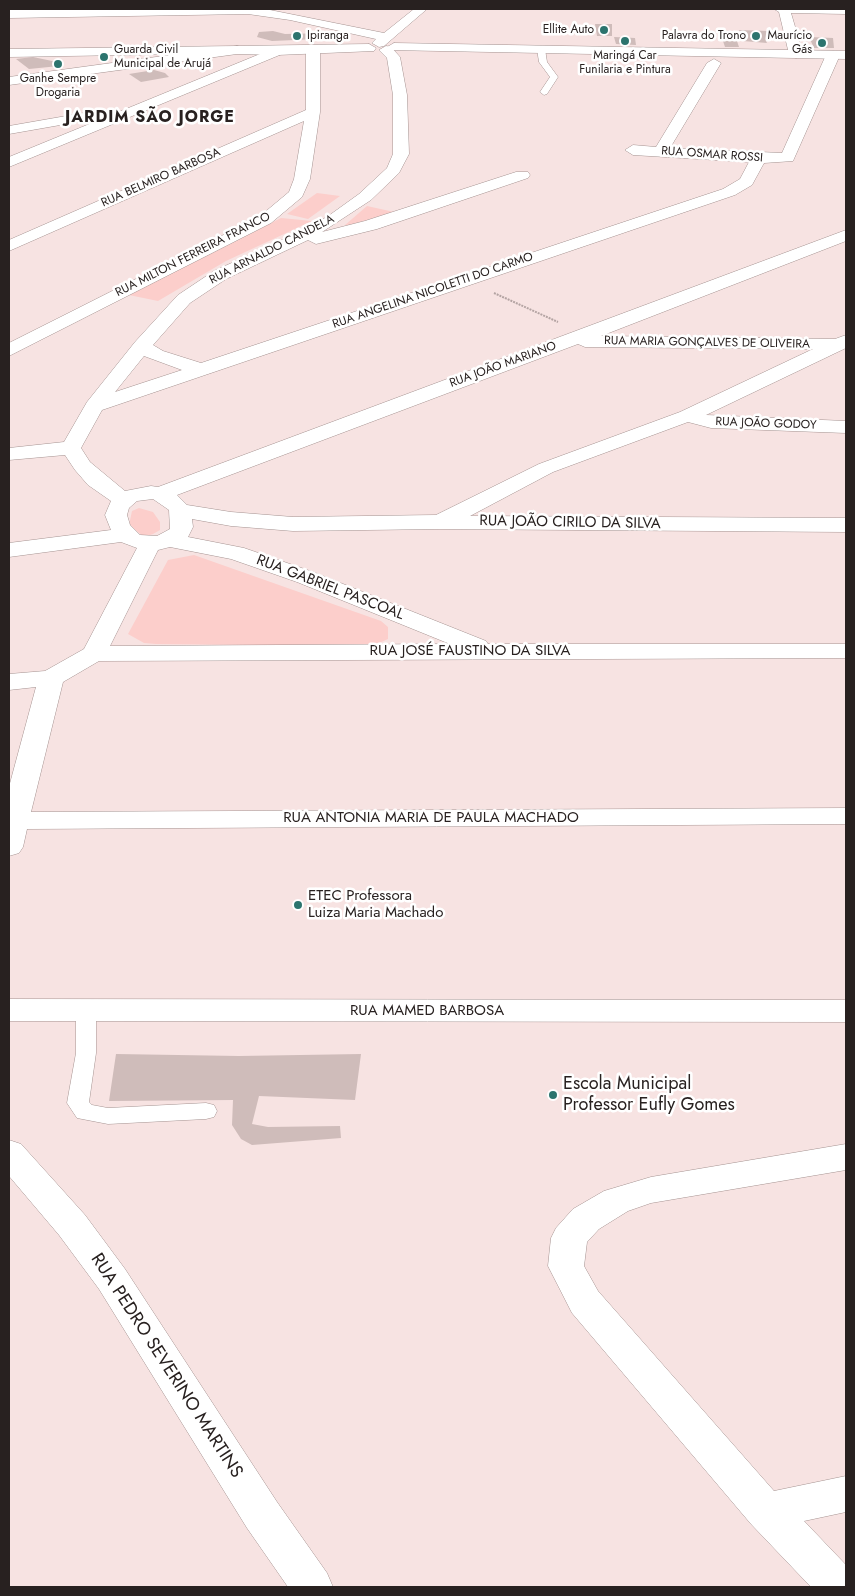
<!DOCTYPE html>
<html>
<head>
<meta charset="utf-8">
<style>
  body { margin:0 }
  #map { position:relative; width:855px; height:1596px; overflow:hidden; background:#f7e3e2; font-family:Jost,sans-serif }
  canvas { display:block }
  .frame { position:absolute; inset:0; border:10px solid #282120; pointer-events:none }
</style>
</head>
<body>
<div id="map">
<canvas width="855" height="1596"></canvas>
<div class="frame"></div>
</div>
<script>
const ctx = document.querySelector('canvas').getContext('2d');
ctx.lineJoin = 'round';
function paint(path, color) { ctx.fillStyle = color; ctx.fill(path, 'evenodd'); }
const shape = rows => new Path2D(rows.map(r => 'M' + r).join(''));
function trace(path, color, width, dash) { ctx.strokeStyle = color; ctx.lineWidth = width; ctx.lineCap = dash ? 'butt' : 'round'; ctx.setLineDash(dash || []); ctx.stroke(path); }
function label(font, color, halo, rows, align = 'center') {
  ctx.font = font + ' Jost,sans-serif'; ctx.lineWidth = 5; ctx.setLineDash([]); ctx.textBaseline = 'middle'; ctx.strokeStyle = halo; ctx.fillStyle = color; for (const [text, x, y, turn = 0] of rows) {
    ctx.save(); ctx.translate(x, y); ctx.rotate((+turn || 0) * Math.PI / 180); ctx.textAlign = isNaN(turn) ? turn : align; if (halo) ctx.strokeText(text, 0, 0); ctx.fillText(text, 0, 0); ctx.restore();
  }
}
paint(shape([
  [317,193,340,196,308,219,287,214],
  [367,206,394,212,350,225,345,225],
  [281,218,312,221,226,261,158,301,129,295],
  [139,508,153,512,160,522,160,530,153,534,144,537,129,525,132,511],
  [194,555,381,621,388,627,388,639,377,644,355,646,156,644,144,643,128,634,168,560]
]), '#fccecb');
paint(shape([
  [595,24,612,24,612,36,597,36],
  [739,30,769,31,771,40,766,41,767,43,743,41],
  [273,31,285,34,328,33,337,35,339,38,272,41,257,37,259,32],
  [614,37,635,38,636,45,616,44],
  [809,37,833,38,834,48,814,48],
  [723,41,737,41,739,47,725,47],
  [33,57,57,62,59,66,29,69,16,59],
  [154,70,165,73,169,77,141,82,129,74],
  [116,1054,239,1056,361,1054,355,1100,259,1096,252,1124,268,1127,340,1126,341,1138,252,1145,241,1139,232,1125,233,1100,109,1101]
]), '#cfbcba');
const service = shape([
  [541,46,545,49,547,62,558,77,547,94,544,95,540,92,550,77,539,62,537,49,541,46],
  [86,1004,93,1006,96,1011,96,1053,89,1102,92,1105,108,1108,206,1103,214,1105,217,1111,214,1117,206,1119,108,1124,77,1118,67,1103,76,1053,76,1011,79,1006,86,1004]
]);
const minor = shape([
  [99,9,265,9,384,33,414,9,427,9,384,46,379,47,372,43,376,39,290,20,248,14,9,18,9,10,99,9],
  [774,9,846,9,846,14,791,13,803,54,796,58,789,54,779,12,774,9],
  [237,46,242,47,244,50,242,53,9,57,9,49,237,46],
  [313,46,320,50,320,112,310,179,302,197,271,223,9,356,9,343,259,217,289,192,294,179,304,121,9,251,9,240,306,110,306,50,313,46],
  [386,46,391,47,400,57,407,95,409,154,399,173,371,200,322,232,365,221,516,172,528,172,530,175,528,178,377,229,316,244,308,240,226,279,190,303,153,345,163,351,201,363,723,189,740,179,749,162,633,155,625,150,633,145,656,147,707,63,714,59,721,63,670,148,782,153,826,55,833,51,840,55,793,161,764,163,752,185,735,195,102,410,81,448,90,462,125,491,151,486,158,487,846,230,846,241,601,336,835,339,846,335,846,348,706,415,846,421,846,433,711,428,688,422,553,472,470,516,846,518,846,532,439,529,293,531,231,526,192,519,193,527,188,537,244,548,313,572,486,641,488,644,846,644,846,658,99,661,63,682,31,812,846,808,846,824,27,829,23,847,19,853,9,856,9,787,36,687,9,690,9,674,45,671,84,649,137,548,121,542,9,557,9,543,111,530,105,515,111,501,88,485,75,470,65,455,9,460,9,448,64,442,87,402,135,342,178,295,214,271,282,240,327,217,359,194,387,168,393,154,393,95,387,58,379,50,386,46],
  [578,344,585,347,813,349,680,412,539,464,436,515,293,517,231,512,187,505,177,495,578,344],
  [144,356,182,370,115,392,144,356],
  [153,499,169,510,170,529,157,536,140,535,130,525,127,515,129,508,137,501,153,499],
  [170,547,231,559,297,582,450,644,110,646,158,550,170,547],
  [277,47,284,51,282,54,9,167,9,157,277,47],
  [95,111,100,112,102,115,100,118,9,134,9,126,95,111],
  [9,999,846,1000,846,1022,9,1021,9,999],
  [9,1140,21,1144,85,1215,125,1269,277,1502,327,1573,333,1587,288,1587,247,1528,99,1289,59,1235,9,1176,9,1140],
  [846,1144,846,1170,651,1203,628,1211,599,1229,587,1242,584,1266,598,1291,774,1491,846,1476,846,1512,804,1521,846,1565,846,1587,811,1587,751,1524,572,1313,548,1266,551,1238,556,1228,573,1209,604,1191,651,1177,846,1144]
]);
const tertiary = shape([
  [394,43,846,51,846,59,389,50,387,47,394,43],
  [369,44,376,48,374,51,277,55,237,54,9,85,9,77,237,46,369,44]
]);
trace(service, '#a59391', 1);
trace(minor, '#a59391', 1);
trace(tertiary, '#a59391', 1);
trace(shape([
  [494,293,558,322]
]), '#b4a4a3', 2, [2, 1]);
paint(service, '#fff');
paint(minor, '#fff');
paint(tertiary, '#fff');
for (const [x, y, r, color] of [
  [604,30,5,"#2c746e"],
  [297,36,5,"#2c746e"],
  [756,36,5,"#2c746e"],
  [625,41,5,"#2c746e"],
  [822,43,5,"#2c746e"],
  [104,57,5,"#2c746e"],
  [58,64,5,"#2c746e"],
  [298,905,5,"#2c746e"],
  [553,1095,5,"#2c746e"]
]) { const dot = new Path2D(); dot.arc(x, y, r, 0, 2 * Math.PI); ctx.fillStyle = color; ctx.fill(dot); trace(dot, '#fff', 2); }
label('12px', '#282120', '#fff', [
  ["Ellite Auto",594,30],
  ["Ipiranga",307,36,"left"],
  ["Palavra do Trono",746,36],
  ["Maurício",812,36],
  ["Gás",812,50],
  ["Guarda Civil",114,50,"left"],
  ["Municipal de Arujá",114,64,"left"],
  ["Maringá Car",625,56,"center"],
  ["Funilaria e Pintura",625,70,"center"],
  ["Ganhe Sempre",58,79,"center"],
  ["Drogaria",58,93,"center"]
], 'right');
label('12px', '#282120', '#fff', [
  ["RUA OSMAR ROSSI",712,155,4],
  ["RUA BELMIRO BARBOSA",161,178,-24],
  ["RUA ARNALDO CANDELA",272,250,-27],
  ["RUA MILTON FERREIRA FRANCO",193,255,-27],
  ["RUA ANGELINA NICOLETTI DO CARMO",433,291,-19],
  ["RUA MARIA GONÇALVES DE OLIVEIRA",707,343,1],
  ["RUA JOÃO MARIANO",503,365,-20],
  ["RUA JOÃO GODOY",766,424,2]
]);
label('15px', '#282120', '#fff', [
  ["RUA JOÃO CIRILO DA SILVA",570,523,1],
  ["RUA GABRIEL PASCOAL",330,588,21],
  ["RUA JOSÉ FAUSTINO DA SILVA",470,651],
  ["RUA ANTONIA MARIA DE PAULA MACHADO",431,818],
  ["RUA MAMED BARBOSA",427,1011]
]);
label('15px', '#282120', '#fff', [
  ["ETEC Professora",308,896],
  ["Luiza Maria Machado",308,913]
], 'left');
ctx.letterSpacing = '1px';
label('bold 16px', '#282120', '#fff', [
  ["JARDIM SÃO JORGE",150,118]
]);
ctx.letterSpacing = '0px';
label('18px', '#282120', '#fff', [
  ["Escola Municipal",563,1085],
  ["Professor Eufly Gomes",563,1106]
], 'left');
label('18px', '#282120', '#fff', [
  ["RUA PEDRO SEVERINO MARTINS",166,1366,57]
]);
</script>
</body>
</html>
